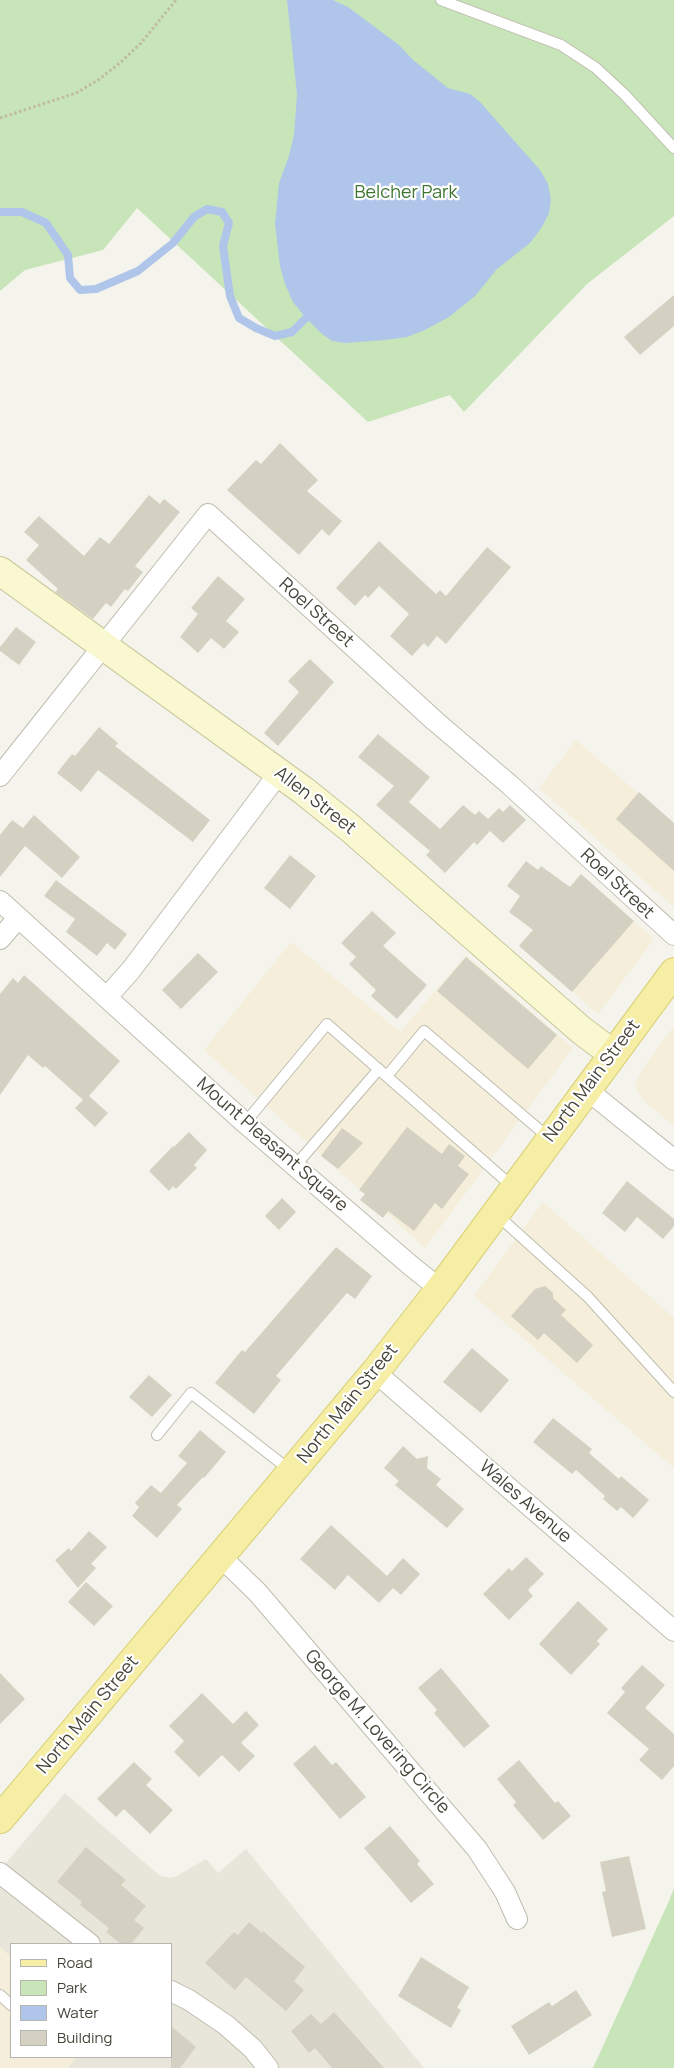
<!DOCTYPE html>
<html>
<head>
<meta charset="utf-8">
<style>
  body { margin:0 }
  #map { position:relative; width:674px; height:2068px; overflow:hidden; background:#f4f4ec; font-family:Manrope,sans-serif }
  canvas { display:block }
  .legend { position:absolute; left:10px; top:1943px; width:162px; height:115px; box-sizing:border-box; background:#fff; border:1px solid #b6b5b0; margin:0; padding:6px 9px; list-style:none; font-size:15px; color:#48463a }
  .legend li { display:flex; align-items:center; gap:10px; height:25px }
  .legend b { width:25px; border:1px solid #b6b5b0 }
</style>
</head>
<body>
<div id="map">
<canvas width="674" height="2068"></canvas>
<ul class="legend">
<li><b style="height:6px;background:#f5eea4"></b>Road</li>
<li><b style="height:14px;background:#c8e4b9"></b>Park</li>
<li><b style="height:14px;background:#afc6ea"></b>Water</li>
<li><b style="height:14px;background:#d5d1c2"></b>Building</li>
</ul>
</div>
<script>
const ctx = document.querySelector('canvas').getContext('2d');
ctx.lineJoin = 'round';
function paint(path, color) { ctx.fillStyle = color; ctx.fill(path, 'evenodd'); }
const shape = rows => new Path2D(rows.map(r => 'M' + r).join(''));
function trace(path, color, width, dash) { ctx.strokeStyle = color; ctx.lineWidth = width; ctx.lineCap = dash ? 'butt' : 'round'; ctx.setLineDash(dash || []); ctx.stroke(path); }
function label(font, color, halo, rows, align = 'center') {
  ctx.font = font + ' Manrope,sans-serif'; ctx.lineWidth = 4.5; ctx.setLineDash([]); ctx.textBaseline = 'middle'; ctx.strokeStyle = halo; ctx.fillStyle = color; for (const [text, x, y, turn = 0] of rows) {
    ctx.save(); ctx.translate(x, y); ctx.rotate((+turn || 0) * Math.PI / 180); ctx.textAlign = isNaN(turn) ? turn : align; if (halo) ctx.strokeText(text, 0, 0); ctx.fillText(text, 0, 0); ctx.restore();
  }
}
paint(shape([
  [65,1793,160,1876,171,1878,177,1876,206,1859,218,1873,246,1849,424,2068,67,2068,77,2057,171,2057,171,1944,11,1944,11,1957,0,1947,0,1870]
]), '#e8e6da');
paint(shape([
  [576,740,674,824,674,907,539,788],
  [581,875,654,939,598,1014,519,945],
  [291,942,400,1032,466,955,573,1048,425,1248,204,1050],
  [674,1026,674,1126,643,1100,637,1091,636,1084,641,1071],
  [543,1202,674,1318,674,1468,474,1296],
  [0,1947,11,1957,11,2057,77,2057,67,2068,0,2068]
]), '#f4eeda');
paint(shape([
  [0,0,674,0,674,216,587,284,464,412,450,395,368,422,137,208,103,250,25,270,0,291],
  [674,1888,674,2068,593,2068,669,1901]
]), '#c8e4b9');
paint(shape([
  [287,0,333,0,348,7,399,45,412,59,448,88,470,94,480,102,540,170,548,184,551,199,549,213,542,227,530,243,497,269,475,296,464,305,449,317,425,330,407,337,385,340,345,343,332,341,321,333,306,318,293,302,285,284,280,266,275,224,279,183,289,156,294,135,297,94]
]), '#afc6ea');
trace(shape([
  [0,212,22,212,46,223,68,255,70,278,80,290,96,289,138,271,173,243,194,217,207,209,222,212,229,223,223,246,230,296,239,318,256,328,275,336,292,332,306,318]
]), '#afc6ea', 8);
paint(shape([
  [674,295,674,326,640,355,624,337],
  [280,443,318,480,307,491,342,521,329,536,322,529,299,555,227,490,256,460,261,464],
  [149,495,160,504,164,499,180,512,135,566,143,572,128,591,125,589,111,607,106,603,93,619,55,592,58,589,26,560,39,545,24,532,39,516,84,556,100,537,109,544],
  [379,541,436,594,440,590,446,596,487,547,511,567,446,644,437,636,428,647,424,643,412,656,390,636,409,614,379,586,368,598,365,595,355,606,336,588],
  [218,576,245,599,226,621,239,632,224,649,211,638,198,653,180,637,198,614,191,608],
  [16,627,36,642,19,665,0,651,0,647],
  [310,659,334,682,278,746,264,733,299,692,288,681],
  [99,727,118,743,115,746,210,820,193,842,98,770,81,792,57,773,72,754,75,756],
  [378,734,430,777,409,802,440,829,463,805,475,815,479,811,488,819,499,808,503,812,510,805,526,820,503,843,490,831,477,845,474,842,445,873,426,855,430,851,376,805,394,786,358,757],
  [639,792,674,823,674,871,616,819],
  [34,815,80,857,62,878,25,846,0,877,0,835,12,820,23,828],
  [290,855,316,876,290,909,264,888],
  [526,861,538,870,541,866,570,887,581,874,634,921,572,992,519,946,533,930,509,912,520,896,507,886],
  [56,880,127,934,115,950,107,943,97,956,66,932,75,919,44,896],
  [372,911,396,933,383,946,427,985,397,1019,371,996,376,990,349,964,356,957,341,943],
  [198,953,218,972,181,1009,162,990],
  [466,957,557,1035,528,1069,437,991],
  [24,975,120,1061,89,1096,108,1113,95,1127,75,1108,83,1100,45,1066,43,1068,28,1055,0,1095,0,994,13,978,18,983],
  [407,1127,442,1154,449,1144,465,1156,458,1166,469,1174,442,1209,435,1203,414,1231,388,1211,383,1218,360,1200,365,1194,359,1190],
  [342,1128,363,1143,338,1169,321,1156],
  [189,1132,207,1150,194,1165,197,1168,176,1189,173,1186,169,1191,149,1171,173,1146,174,1147],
  [627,1181,674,1219,674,1226,663,1239,637,1217,625,1232,602,1213],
  [282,1198,296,1212,279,1230,265,1216],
  [336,1247,372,1276,355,1299,347,1293,276,1376,281,1380,254,1414,215,1383,242,1350,245,1352],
  [545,1286,553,1293,553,1298,566,1310,561,1315,593,1345,577,1363,544,1333,538,1340,511,1316,535,1289],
  [472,1348,509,1380,481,1413,443,1382],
  [149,1375,172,1395,152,1417,129,1397],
  [553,1418,592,1449,589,1453,619,1479,621,1476,649,1500,633,1518,621,1507,617,1511,603,1499,605,1496,576,1470,572,1474,533,1442],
  [200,1430,226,1452,204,1478,203,1477,177,1505,182,1509,157,1538,132,1516,139,1507,135,1503,151,1485,161,1493,187,1463,178,1456],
  [403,1446,417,1459,428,1456,427,1468,441,1479,436,1485,464,1509,447,1528,395,1485,399,1481,384,1468],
  [331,1525,387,1576,403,1558,420,1574,401,1595,393,1588,379,1603,348,1575,335,1590,300,1559],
  [89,1531,107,1547,91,1564,96,1568,78,1588,55,1560,69,1548,71,1551],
  [526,1557,544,1574,528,1590,533,1596,509,1620,483,1594,509,1568,512,1571],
  [86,1582,113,1606,94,1626,68,1602],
  [578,1601,608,1629,597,1641,600,1644,571,1675,539,1644],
  [642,1665,665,1685,645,1708,674,1734,674,1766,662,1780,639,1760,649,1749,607,1713,625,1692,621,1688],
  [441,1668,490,1726,464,1748,434,1713,437,1710,418,1688],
  [0,1673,25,1699,0,1724],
  [202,1693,233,1724,246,1711,259,1725,241,1743,255,1756,239,1772,222,1755,199,1777,174,1752,184,1741,169,1726],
  [315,1745,332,1765,336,1762,366,1797,340,1819,293,1764],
  [519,1760,555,1803,558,1801,571,1816,543,1840,513,1805,516,1802,497,1779],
  [134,1762,152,1779,146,1785,173,1810,150,1834,124,1809,116,1817,97,1799],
  [390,1826,420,1861,417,1864,434,1884,411,1903,364,1848],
  [86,1847,126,1880,121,1885,146,1906,134,1920,144,1928,131,1944,121,1944,106,1932,109,1928,80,1905,82,1902,57,1882],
  [629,1856,646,1929,612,1937,602,1892,606,1891,600,1862],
  [249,1922,262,1933,263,1931,305,1967,294,1981,304,1990,286,2011,246,1977,235,1990,205,1963,234,1932,238,1935],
  [421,1957,469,1987,457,2008,461,2010,451,2028,398,1996],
  [576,1990,592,2015,529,2055,511,2026,549,2002,552,2006],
  [334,2012,384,2068,332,2068,315,2048,309,2053,291,2031,311,2014,321,2024],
  [171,2026,196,2047,180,2068,171,2068]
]), '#d5d1c2');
const lane = shape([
  [441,0,561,45,596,68,625,95,674,148],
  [387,1076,424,1031,549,1138],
  [245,1123,327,1024,513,1187],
  [295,1166,379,1069],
  [496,1214,588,1297,674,1392],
  [157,1435,191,1393,291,1471],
  [0,1995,11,2005]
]);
const street = shape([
  [0,776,208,514,435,721,510,785,674,935],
  [0,901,245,1123,410,1265,440,1289],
  [0,939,18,918],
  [107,997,131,970,279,773],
  [586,1089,674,1160],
  [375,1372,674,1631],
  [221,1557,258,1593,477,1849,505,1892,517,1919],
  [0,1873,90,1944],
  [171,1991,189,2000,226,2025,253,2049,268,2068]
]);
const secondary = shape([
  [0,571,304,791,350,828,581,1030,613,1054]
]);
const primary = shape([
  [0,1819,375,1372,440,1289,674,972]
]);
trace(lane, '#bfbdaf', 12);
trace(street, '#bfbdaf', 22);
trace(secondary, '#c9c69c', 30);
trace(primary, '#d9cf75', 30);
trace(shape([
  [0,118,76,93,98,80,120,63,141,43,176,0]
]), '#c0bba2', 3, [2.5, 2.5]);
trace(lane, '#fff', 10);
trace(street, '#fff', 20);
trace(secondary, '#faf8d0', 28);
trace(primary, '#f5eea4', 28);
label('18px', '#3e7532', '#fff', [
  ["Belcher Park",406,193]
]);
label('18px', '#48463a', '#fff', [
  ["Roel Street",316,613,42],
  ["Allen Street",315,801,38],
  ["Roel Street",617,884,43],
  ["North Main Street",592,1081,-53],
  ["Mount Pleasant Square",272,1145,41],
  ["North Main Street",348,1404,-51],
  ["Wales Avenue",525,1502,41],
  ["North Main Street",88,1715,-50],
  ["George M. Lovering Circle",377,1732,49]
]);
</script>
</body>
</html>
